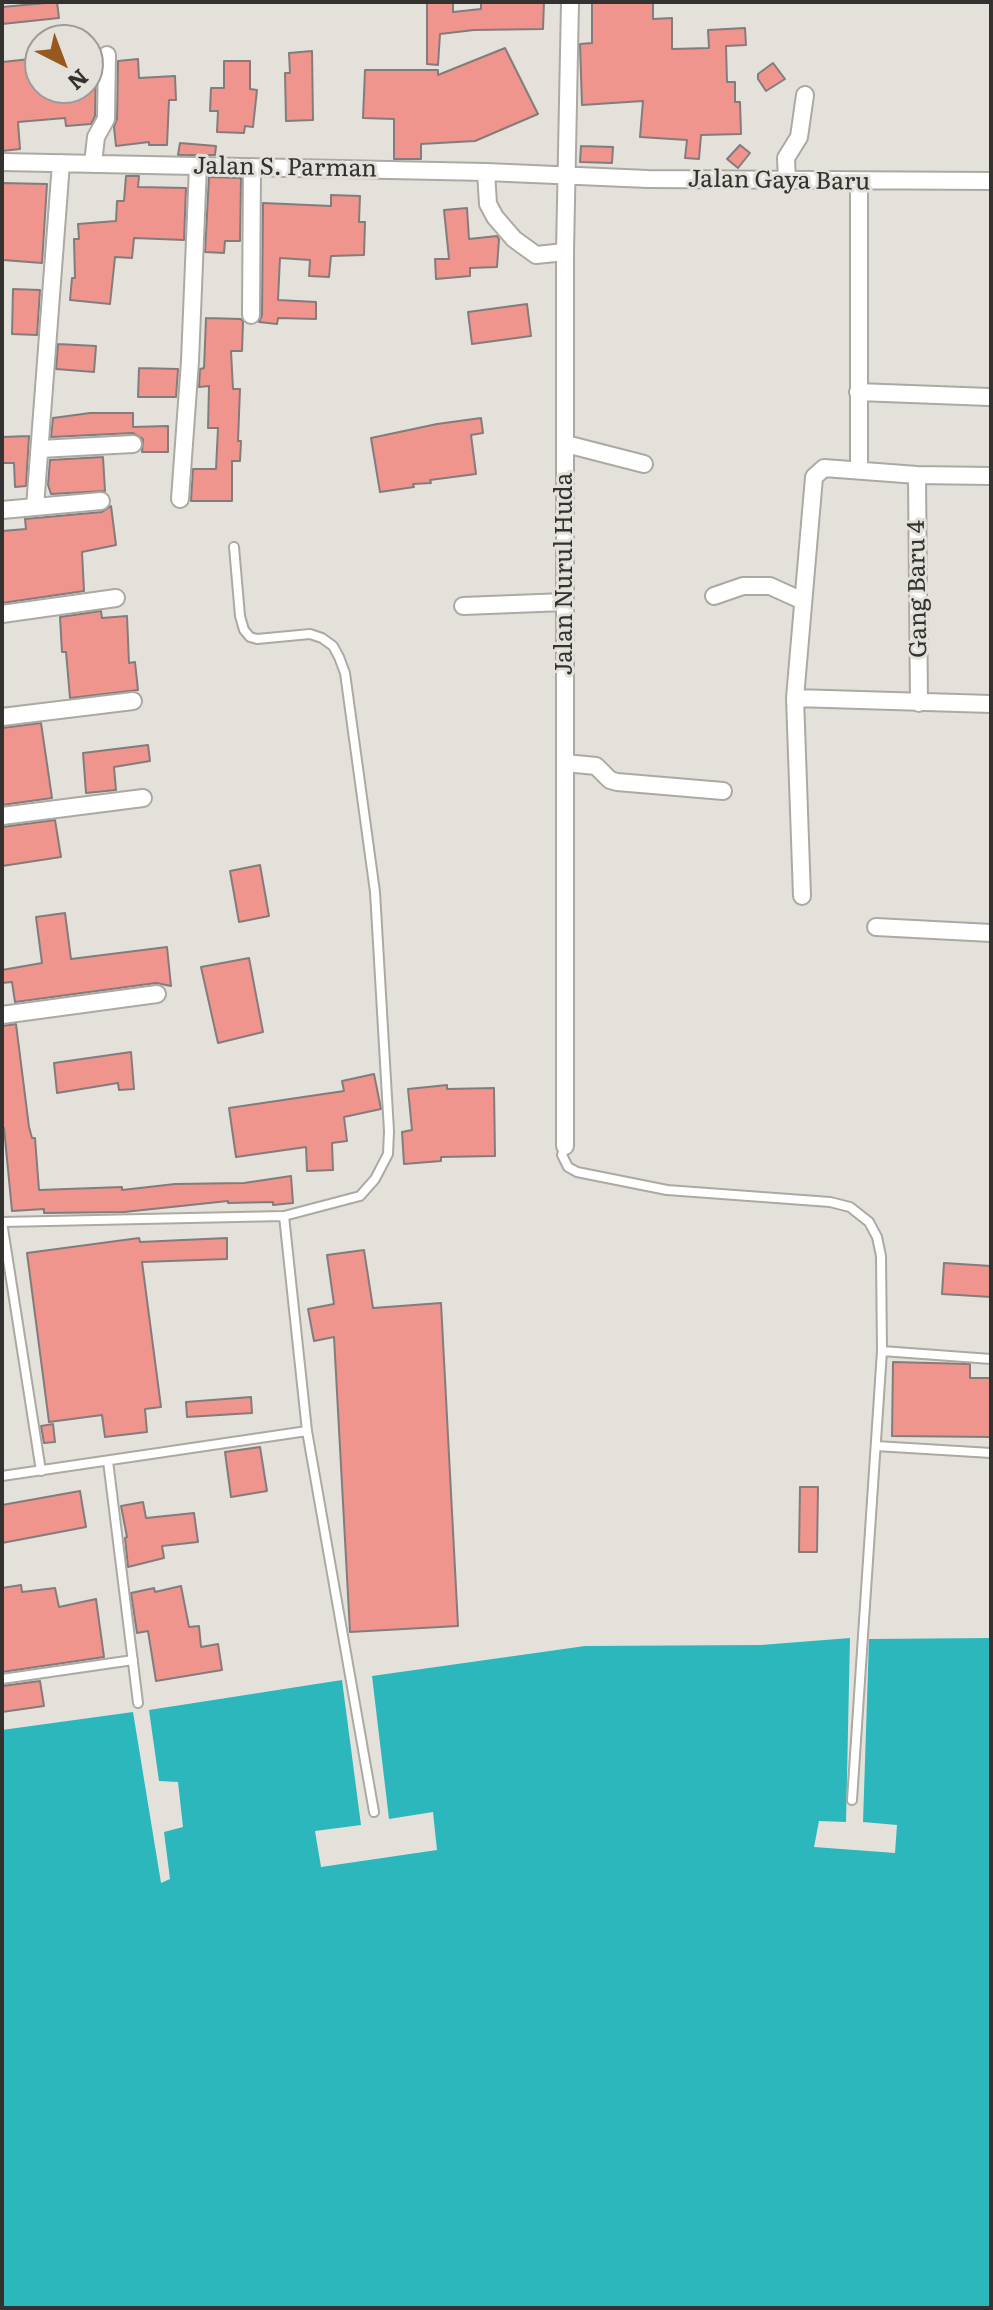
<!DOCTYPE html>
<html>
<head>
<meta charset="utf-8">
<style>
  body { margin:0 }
  #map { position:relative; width:993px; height:2310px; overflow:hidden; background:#e4e1db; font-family:Literata,serif }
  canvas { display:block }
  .frame { position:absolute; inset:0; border:4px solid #333230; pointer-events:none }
  .north { position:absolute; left:24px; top:24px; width:80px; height:80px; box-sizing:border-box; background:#e4e1db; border:2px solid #9d9b97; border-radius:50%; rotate:138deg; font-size:22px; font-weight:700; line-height:32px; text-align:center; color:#333230 }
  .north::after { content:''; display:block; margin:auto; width:28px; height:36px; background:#97591f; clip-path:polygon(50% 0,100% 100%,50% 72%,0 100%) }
</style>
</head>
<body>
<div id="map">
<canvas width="993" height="2310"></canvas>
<div class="frame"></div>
<div class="north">N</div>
</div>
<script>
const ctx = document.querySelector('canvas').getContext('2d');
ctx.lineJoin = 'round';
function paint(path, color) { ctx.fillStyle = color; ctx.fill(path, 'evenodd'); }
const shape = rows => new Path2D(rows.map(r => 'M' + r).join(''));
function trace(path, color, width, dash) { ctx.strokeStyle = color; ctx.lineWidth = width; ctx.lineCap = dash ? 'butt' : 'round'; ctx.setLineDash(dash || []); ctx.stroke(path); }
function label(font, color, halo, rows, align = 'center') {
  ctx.font = font + ' Literata,serif'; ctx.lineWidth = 6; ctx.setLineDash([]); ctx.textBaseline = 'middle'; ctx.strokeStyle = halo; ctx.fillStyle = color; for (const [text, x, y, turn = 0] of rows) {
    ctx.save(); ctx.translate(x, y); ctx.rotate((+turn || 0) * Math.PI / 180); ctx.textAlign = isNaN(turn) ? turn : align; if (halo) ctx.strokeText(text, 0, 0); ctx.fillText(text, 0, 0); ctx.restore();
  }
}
paint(shape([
  [850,1638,846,1822,819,1821,814,1847,895,1853,897,1825,863,1822,869,1639,991,1638,991,2308,2,2308,2,1730,133,1712,161,1883,170,1879,164,1832,183,1827,178,1782,159,1781,149,1710,342,1680,361,1825,315,1831,321,1867,437,1850,433,1812,389,1819,372,1676,585,1646,761,1645]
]), '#2bb7bc');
const building = shape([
  [57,2,59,18,2,24,2,7,57,2],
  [427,2,453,2,453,12,481,9,481,2,544,2,543,29,474,30,440,34,438,65,427,64,427,2],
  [592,2,653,2,653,19,672,18,672,49,709,48,708,30,745,28,746,45,726,46,727,82,735,82,735,102,740,102,741,134,701,135,699,159,685,158,687,140,640,137,643,101,582,105,580,44,592,43,592,2],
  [505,48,538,114,475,141,421,144,421,159,394,159,394,119,363,118,365,70,438,70,438,75,505,48],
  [312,51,313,120,286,121,285,73,290,73,289,53,312,51],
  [40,58,40,88,88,88,88,64,96,63,95,116,91,124,66,126,65,118,18,122,20,149,2,151,2,62,40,58],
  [138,59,139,78,175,76,176,100,169,100,167,145,149,145,149,142,116,146,114,127,117,119,118,61,138,59],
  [224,61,250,61,250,89,257,90,253,127,245,126,244,133,217,132,218,111,210,111,211,88,224,88,224,61],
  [773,63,785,79,766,91,758,79,758,74,773,63],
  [180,143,216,146,215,155,178,155,180,143],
  [740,145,750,153,738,168,727,159,740,145],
  [581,146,613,147,612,163,580,162,581,146],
  [126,176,139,176,138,187,186,188,184,240,134,238,132,258,115,257,110,304,70,300,72,278,75,278,74,239,79,239,78,224,116,221,117,201,124,201,126,176],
  [209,177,241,178,240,241,225,241,224,253,205,252,209,177],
  [2,183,47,184,42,263,3,260,2,183],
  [331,195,360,196,359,222,365,222,364,255,331,256,329,277,309,276,310,260,280,258,278,300,316,302,316,319,278,318,277,324,259,322,262,315,263,203,331,206,331,195],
  [467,208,469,239,497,236,499,239,497,267,470,268,470,276,436,279,435,259,449,259,444,210,467,208],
  [13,289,40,290,37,335,12,334,13,289],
  [527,304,531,336,472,344,468,312,527,304],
  [206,318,241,319,243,322,242,351,231,351,233,389,240,389,238,441,241,441,240,461,232,461,232,501,191,501,193,469,216,469,218,428,208,428,209,386,199,387,200,369,204,368,206,318],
  [58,344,96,346,94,372,56,369,58,344],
  [139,368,178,369,176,397,138,397,139,368],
  [90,413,133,413,133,427,168,426,168,452,142,452,143,439,133,433,51,437,53,418,90,413],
  [481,418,483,433,471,435,476,474,430,480,431,483,413,484,414,487,380,492,371,438,437,424,481,418],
  [29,436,26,486,15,487,14,463,2,463,2,437,29,436],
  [103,457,105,491,51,494,48,485,50,460,103,457],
  [111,506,116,545,82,552,84,591,2,603,2,531,26,529,25,519,102,512,111,506],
  [101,611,102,618,127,616,129,663,135,662,138,690,70,698,66,652,62,652,60,617,101,611],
  [41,723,52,798,2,805,2,728,41,723],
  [148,745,150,761,114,767,116,790,86,793,83,753,148,745],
  [55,820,61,857,2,866,2,827,55,820],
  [260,865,269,916,239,922,230,871,260,865],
  [65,913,71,959,167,947,171,986,156,983,15,1002,12,982,2,983,2,970,42,963,36,917,65,913],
  [249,958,263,1032,218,1043,201,967,249,958],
  [16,1024,29,1127,32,1138,35,1138,39,1190,122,1187,122,1190,175,1184,244,1183,291,1176,293,1203,273,1205,273,1202,228,1203,228,1201,124,1212,44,1213,44,1209,12,1211,4,1128,2,1128,2,1026,16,1024],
  [131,1052,134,1089,119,1090,118,1083,57,1093,54,1063,131,1052],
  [374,1074,381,1109,344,1117,347,1141,332,1143,333,1170,307,1171,306,1147,236,1157,229,1108,344,1091,342,1081,374,1074],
  [447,1085,447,1089,494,1088,495,1156,441,1157,441,1161,404,1164,402,1132,412,1130,408,1089,447,1085],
  [139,1238,140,1242,227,1238,227,1259,142,1262,161,1407,145,1409,147,1432,105,1437,102,1415,49,1422,27,1253,139,1238],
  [364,1250,373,1308,441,1303,458,1626,350,1632,334,1337,314,1341,308,1309,334,1304,327,1255,364,1250],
  [944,1263,991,1266,991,1297,942,1294,944,1263],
  [893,1362,970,1364,970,1378,991,1378,991,1437,892,1436,893,1362],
  [251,1397,252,1413,187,1417,186,1402,251,1397],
  [53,1424,55,1442,44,1443,41,1426,53,1424],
  [260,1447,267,1491,231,1497,225,1452,260,1447],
  [800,1487,818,1487,817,1552,799,1552,800,1487],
  [80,1491,86,1527,2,1543,2,1505,80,1491],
  [143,1502,146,1518,194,1513,198,1542,162,1546,164,1558,128,1567,125,1538,127,1537,121,1506,143,1502],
  [21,1585,22,1592,55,1588,59,1607,96,1599,104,1657,2,1672,2,1588,21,1585],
  [181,1586,189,1627,199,1626,201,1647,218,1644,222,1670,156,1681,148,1631,137,1633,131,1593,154,1588,155,1592,181,1586],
  [40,1681,44,1706,2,1712,2,1686,40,1681]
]);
paint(building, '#f0948e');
trace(building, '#837c7c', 2);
const service = shape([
  [234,547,240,616,244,630,250,637,257,639,310,634,322,638,333,646,339,657,345,673,375,892,389,1131,388,1154,375,1179,360,1196,284,1216],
  [565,1146,562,1155,568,1167,577,1172,667,1190,830,1202,850,1207,869,1222,877,1237,881,1256,882,1351,852,1800],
  [2,1222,284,1216,307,1431,2,1476],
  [2,1222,41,1471],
  [882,1351,991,1359],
  [307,1431,374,1812],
  [876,1446,991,1453],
  [108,1461,138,1703],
  [2,1679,133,1660]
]);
const minor = shape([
  [2,162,486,172,648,179,991,181],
  [93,163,96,137,106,119,107,55],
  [486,172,488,204,495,217,514,239,536,255,565,252],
  [787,181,786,158,799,137,805,95],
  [859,182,859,469],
  [251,315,252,167],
  [858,392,989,397],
  [566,444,644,464],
  [40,449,133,444],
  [917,475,919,703],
  [180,499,190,361,198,166],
  [35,507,61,163],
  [2,510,101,501],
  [714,596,743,586,770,586,803,601],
  [463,606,565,602],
  [2,614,116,598],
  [795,698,991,704],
  [2,717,133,701],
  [565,763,596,766,610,780,617,782,723,791],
  [2,816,143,798],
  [802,896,795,698,814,477,824,468,917,475,991,476],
  [876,927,991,933],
  [2,1015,157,994],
  [565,1146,565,252,570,2]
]);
trace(service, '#aca9a3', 12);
trace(minor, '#aca9a3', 20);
trace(service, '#fff', 8);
trace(minor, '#fff', 16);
label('24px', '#333230', '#e4e1db', [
  ["Jalan S. Parman",285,168,1],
  ["Jalan Gaya Baru",779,181,1],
  ["Jalan Nurul Huda",565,574,-90],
  ["Gang Baru 4",918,589,-91]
]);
</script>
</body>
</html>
